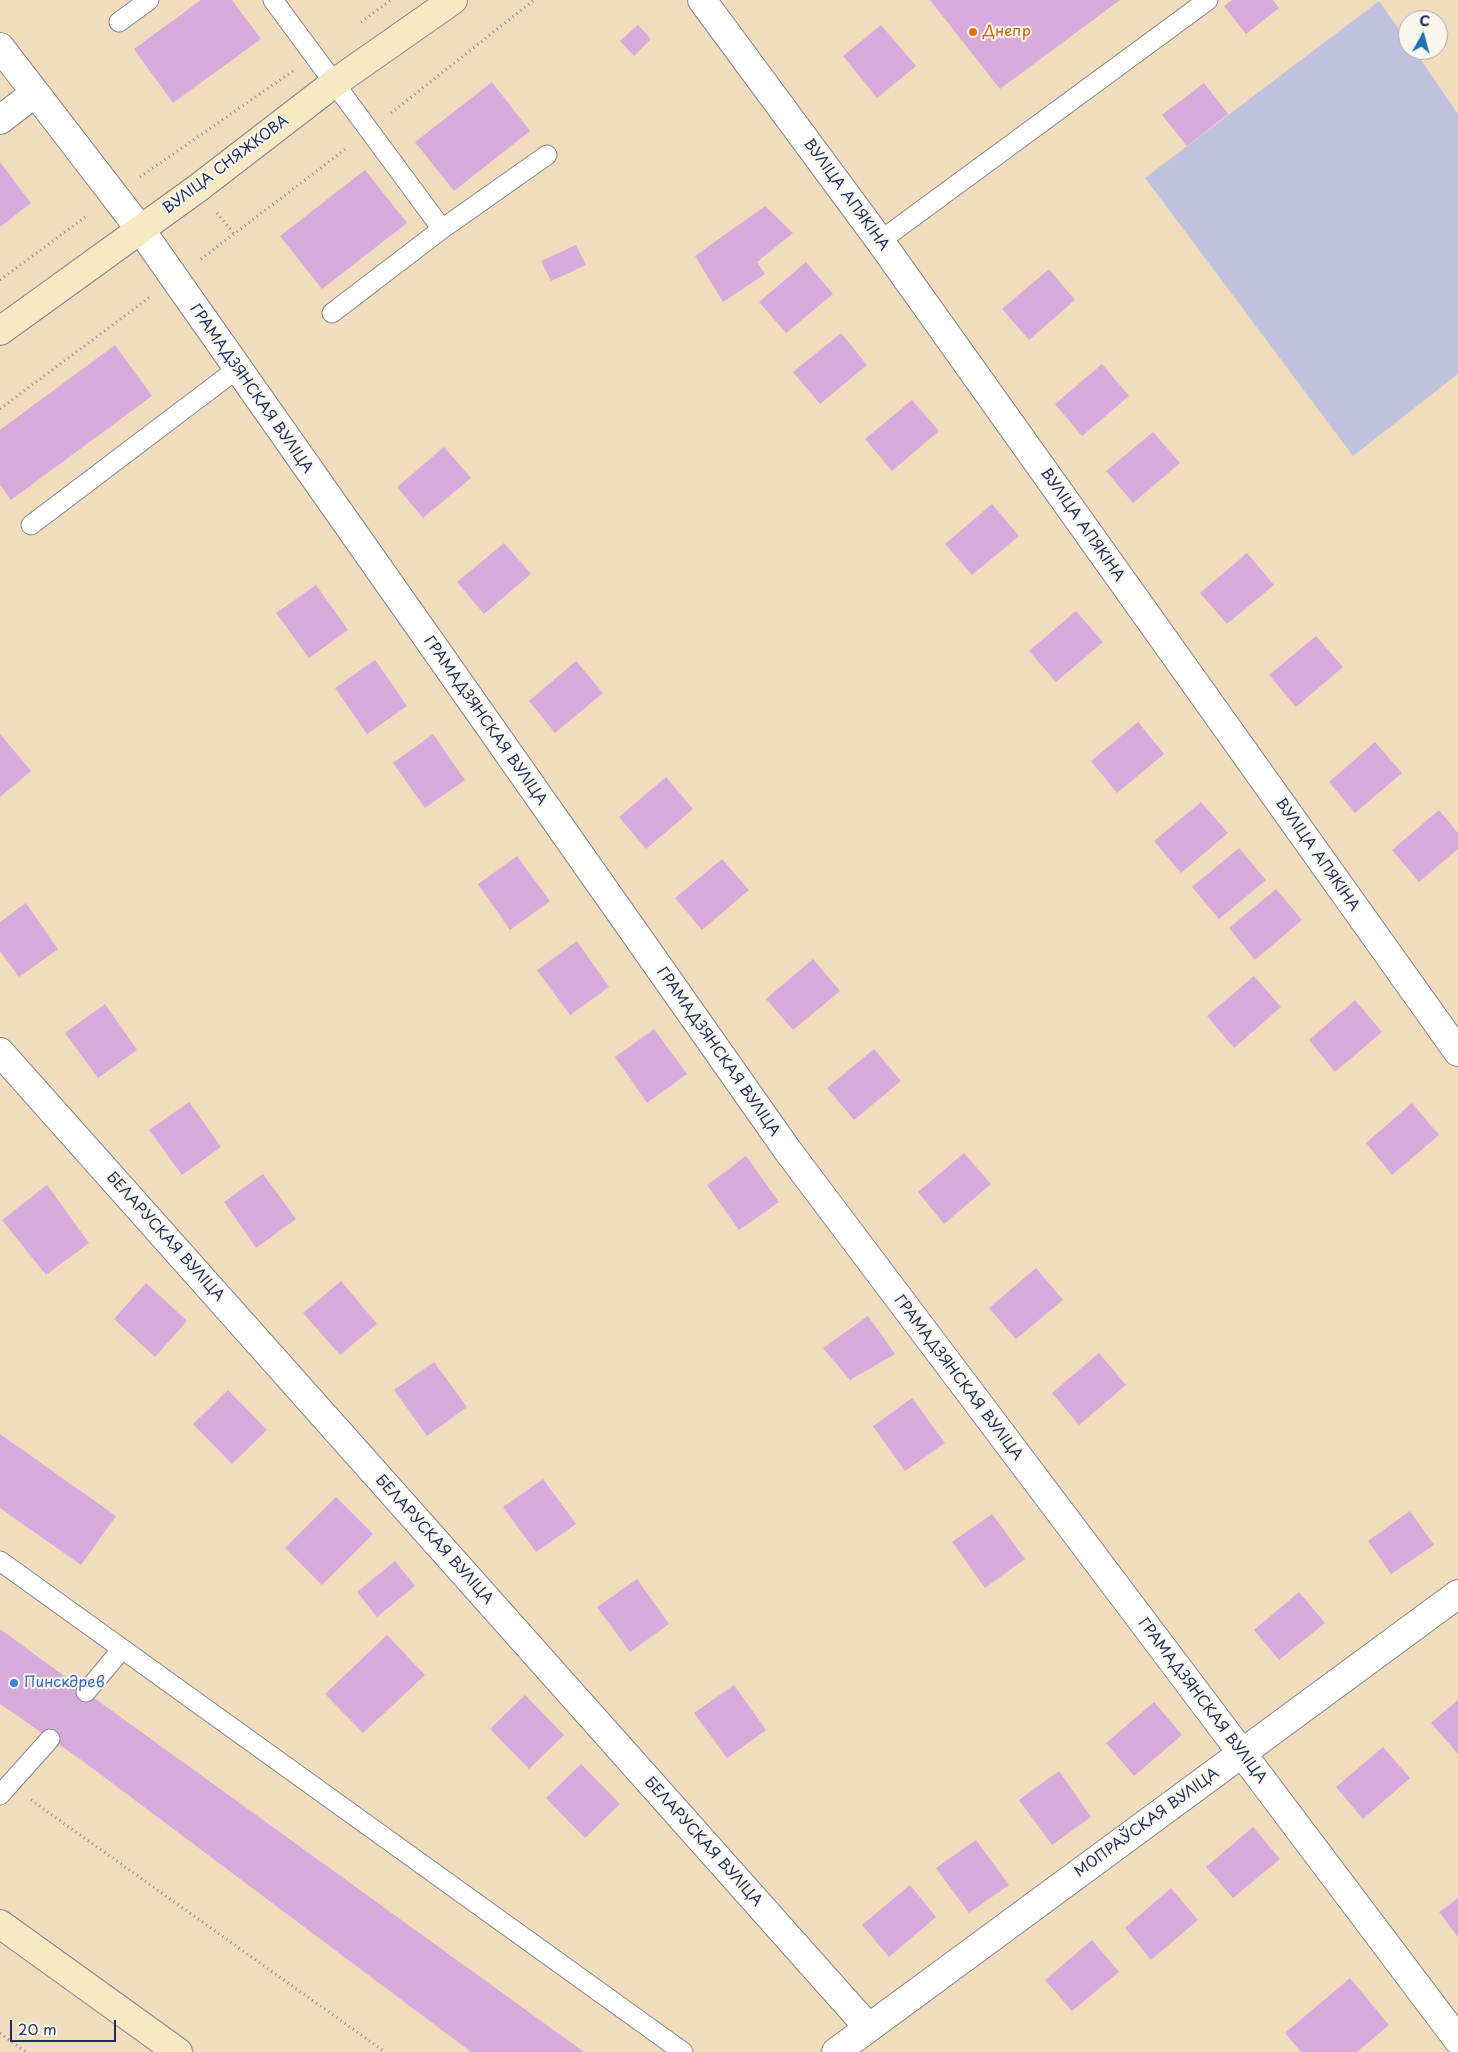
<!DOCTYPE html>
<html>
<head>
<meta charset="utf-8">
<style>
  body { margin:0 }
  #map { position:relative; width:1458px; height:2052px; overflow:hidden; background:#f1ddbd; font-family:"Playpen Sans",sans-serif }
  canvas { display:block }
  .north { position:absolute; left:1398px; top:10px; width:50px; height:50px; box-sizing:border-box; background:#fbf7ec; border:1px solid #a1a7b3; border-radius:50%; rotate:7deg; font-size:14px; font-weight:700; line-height:20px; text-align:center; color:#1b2f5e }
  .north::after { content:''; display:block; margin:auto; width:18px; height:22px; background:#1f6fb2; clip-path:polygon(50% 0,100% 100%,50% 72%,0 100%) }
  .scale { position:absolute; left:10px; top:2020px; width:106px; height:22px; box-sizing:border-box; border:2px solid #1b2f5e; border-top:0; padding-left:6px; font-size:15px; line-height:18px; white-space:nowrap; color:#1b2f5e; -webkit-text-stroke:4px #fbf7ec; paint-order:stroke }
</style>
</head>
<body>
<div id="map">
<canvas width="1458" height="2052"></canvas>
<div class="north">С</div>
<div class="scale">20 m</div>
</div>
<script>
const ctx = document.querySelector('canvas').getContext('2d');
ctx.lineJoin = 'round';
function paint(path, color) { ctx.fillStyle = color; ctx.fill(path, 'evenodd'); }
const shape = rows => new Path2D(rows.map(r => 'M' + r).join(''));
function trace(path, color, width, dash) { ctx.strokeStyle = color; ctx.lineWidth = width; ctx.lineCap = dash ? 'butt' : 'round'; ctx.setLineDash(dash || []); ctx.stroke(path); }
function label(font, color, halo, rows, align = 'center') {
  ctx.font = font + ' "Playpen Sans",sans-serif'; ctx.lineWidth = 4; ctx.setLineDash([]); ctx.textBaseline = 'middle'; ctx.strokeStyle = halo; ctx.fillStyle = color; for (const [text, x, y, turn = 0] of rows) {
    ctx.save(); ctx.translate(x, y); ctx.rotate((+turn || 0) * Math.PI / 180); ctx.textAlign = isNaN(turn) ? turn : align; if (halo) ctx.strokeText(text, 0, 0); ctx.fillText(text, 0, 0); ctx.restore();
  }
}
paint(shape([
  [1379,1,1408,42,1408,50,1414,50,1458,114,1458,374,1353,456,1145,178]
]), '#c0c2dd');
paint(shape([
  [201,0,232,0,261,39,173,103,134,49],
  [930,0,1120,0,1000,89],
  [1232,0,1273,0,1279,8,1246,34,1224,6],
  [638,25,651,39,634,56,620,41],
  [881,25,916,66,877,98,843,56],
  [492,82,530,131,454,191,415,142],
  [1204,83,1228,114,1187,146,1162,115],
  [0,162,31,203,0,227],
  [365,170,407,223,322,289,280,236],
  [765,206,793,233,757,262,765,274,723,302,695,256],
  [576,245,586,265,551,281,541,261],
  [806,262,833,294,786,333,759,302],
  [1049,269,1075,300,1029,340,1002,309],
  [841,333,867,365,820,404,793,372],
  [115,345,152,396,11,500,0,485,0,430],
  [1102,364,1129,396,1082,436,1055,404],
  [912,400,939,431,892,471,865,439],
  [1153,432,1180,463,1133,503,1106,471],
  [444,447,471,478,423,518,397,487],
  [992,504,1019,536,972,575,945,544],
  [504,543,531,574,484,614,457,582],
  [1247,553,1274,585,1227,624,1200,593],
  [316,585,348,630,309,658,276,613],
  [1076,611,1103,642,1056,682,1029,651],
  [1316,636,1343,667,1296,707,1269,675],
  [375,660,407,706,367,734,335,688],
  [576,661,603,693,555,733,529,701],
  [1138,722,1164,754,1117,793,1091,761],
  [0,734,31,771,0,797],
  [433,734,465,780,425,808,393,763],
  [1375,742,1402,773,1355,813,1329,782],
  [666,777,693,809,646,849,619,817],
  [1201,802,1228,833,1181,873,1154,841],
  [1439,810,1458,833,1458,849,1419,882,1392,850],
  [1239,848,1266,880,1219,919,1192,887],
  [517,856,550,901,510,930,478,884],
  [722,859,749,890,702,930,675,898],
  [1276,889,1302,920,1255,960,1229,928],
  [26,903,58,949,19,977,0,951,0,922],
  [577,941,609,987,570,1015,537,970],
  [813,959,840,991,793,1030,766,999],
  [1254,976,1281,1007,1234,1048,1207,1016],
  [1355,1000,1382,1032,1335,1072,1309,1040],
  [105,1004,137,1050,98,1078,65,1033],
  [654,1029,687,1074,647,1103,615,1057],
  [874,1049,901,1081,854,1120,827,1088],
  [189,1102,221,1147,182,1175,149,1130],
  [1412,1103,1439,1135,1392,1175,1366,1143],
  [964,1153,991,1184,944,1224,918,1192],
  [746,1156,779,1202,739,1230,707,1185],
  [263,1174,296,1219,256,1248,224,1202],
  [47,1185,89,1243,46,1275,2,1220],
  [1036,1268,1063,1300,1016,1339,989,1308],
  [341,1281,377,1324,340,1355,303,1313],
  [146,1283,187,1321,155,1357,114,1319],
  [868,1316,895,1354,850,1380,823,1348],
  [1099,1353,1126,1385,1079,1425,1052,1393],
  [434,1362,467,1407,427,1436,394,1390],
  [228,1390,267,1430,232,1464,193,1424],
  [912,1398,945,1443,905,1471,873,1426],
  [0,1434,116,1516,81,1565,0,1508],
  [543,1479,576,1524,536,1552,503,1507],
  [336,1497,373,1534,322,1585,285,1548],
  [1410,1511,1434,1545,1391,1574,1368,1541],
  [992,1514,1025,1559,985,1588,952,1542],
  [395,1561,415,1586,377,1617,357,1592],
  [637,1579,669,1624,630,1652,597,1607],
  [1299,1592,1325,1623,1279,1660,1254,1630],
  [0,1629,86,1692,584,2052,471,2052,80,1759,0,1704],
  [387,1635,425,1675,363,1733,325,1694],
  [734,1685,766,1730,727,1758,694,1713],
  [525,1695,564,1735,529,1769,490,1729],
  [1458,1700,1458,1754,1431,1723],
  [1154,1702,1182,1735,1134,1776,1106,1743],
  [1383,1747,1410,1778,1363,1819,1336,1787],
  [581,1764,620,1804,585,1838,546,1798],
  [1059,1771,1091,1817,1052,1845,1019,1800],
  [1253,1827,1280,1859,1233,1898,1206,1867],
  [976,1840,1009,1885,969,1913,936,1868],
  [910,1885,936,1917,889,1957,862,1925],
  [1171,1888,1198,1920,1151,1960,1125,1928],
  [1458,1898,1458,1937,1439,1912],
  [1092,1940,1119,1972,1072,2011,1045,1980],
  [1350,1978,1389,2025,1357,2052,1301,2052,1285,2033]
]), '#d6abdb');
const lane = shape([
  [273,0,442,229,332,313],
  [119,22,149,0],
  [442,229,547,155],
  [880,241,1208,0],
  [31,525,237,369],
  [0,1561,683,2052],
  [86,1692,122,1649],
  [0,1795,50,1739]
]);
const street = shape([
  [702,0,880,241,1458,1052],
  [0,47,140,229,788,1151,1458,2040],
  [0,120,35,93],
  [0,1052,868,2027],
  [836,2052,1458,1594]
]);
const secondary = shape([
  [0,331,198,188,333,84,453,0],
  [0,1924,178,2052]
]);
trace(lane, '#86868e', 21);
trace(street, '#86868e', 30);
trace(secondary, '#86868e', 30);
trace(shape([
  [361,22,391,0],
  [391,113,534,0],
  [140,177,293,71],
  [217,213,234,234],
  [201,259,347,148],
  [0,280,88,215],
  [0,409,150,297],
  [31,1800,385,2052],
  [0,2033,26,2052]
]), '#86868e', 3, [1, 4]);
trace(lane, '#fff', 19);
trace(street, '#fff', 28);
trace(secondary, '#f6e9c3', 28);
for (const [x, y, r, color] of [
  [973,32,5,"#e8710a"],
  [14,1683,5,"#3f7fe0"]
]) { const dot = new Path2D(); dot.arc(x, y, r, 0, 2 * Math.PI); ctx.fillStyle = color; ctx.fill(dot); trace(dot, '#fbf7ec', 2); }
label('15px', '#c56008', '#fbf7ec', [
  ["Днепр",983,32]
], 'left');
label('15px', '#1b2f5e', '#fbf7ec', [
  ["ВУЛІЦА СНЯЖКОВА",226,165,-37],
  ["ВУЛІЦА АПЯКІНА",846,195,54],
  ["ГРАМАДЗЯНСКАЯ ВУЛІЦА",251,389,55],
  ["ВУЛІЦА АПЯКІНА",1082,525,55],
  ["ГРАМАДЗЯНСКАЯ ВУЛІЦА",485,721,55],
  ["ВУЛІЦА АПЯКІНА",1317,855,55],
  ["ГРАМАДЗЯНСКАЯ ВУЛІЦА",718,1052,55],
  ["БЕЛАРУСКАЯ ВУЛІЦА",165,1237,48],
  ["ГРАМАДЗЯНСКАЯ ВУЛІЦА",958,1378,53],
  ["БЕЛАРУСКАЯ ВУЛІЦА",434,1540,48],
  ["ГРАМАДЗЯНСКАЯ ВУЛІЦА",1202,1701,53],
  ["МОПРАЎСКАЯ ВУЛІЦА",1147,1823,-36],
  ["БЕЛАРУСКАЯ ВУЛІЦА",703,1842,48]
]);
label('15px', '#366cbe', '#fbf7ec', [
  ["Пинскдрев",24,1683]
], 'left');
</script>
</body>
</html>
